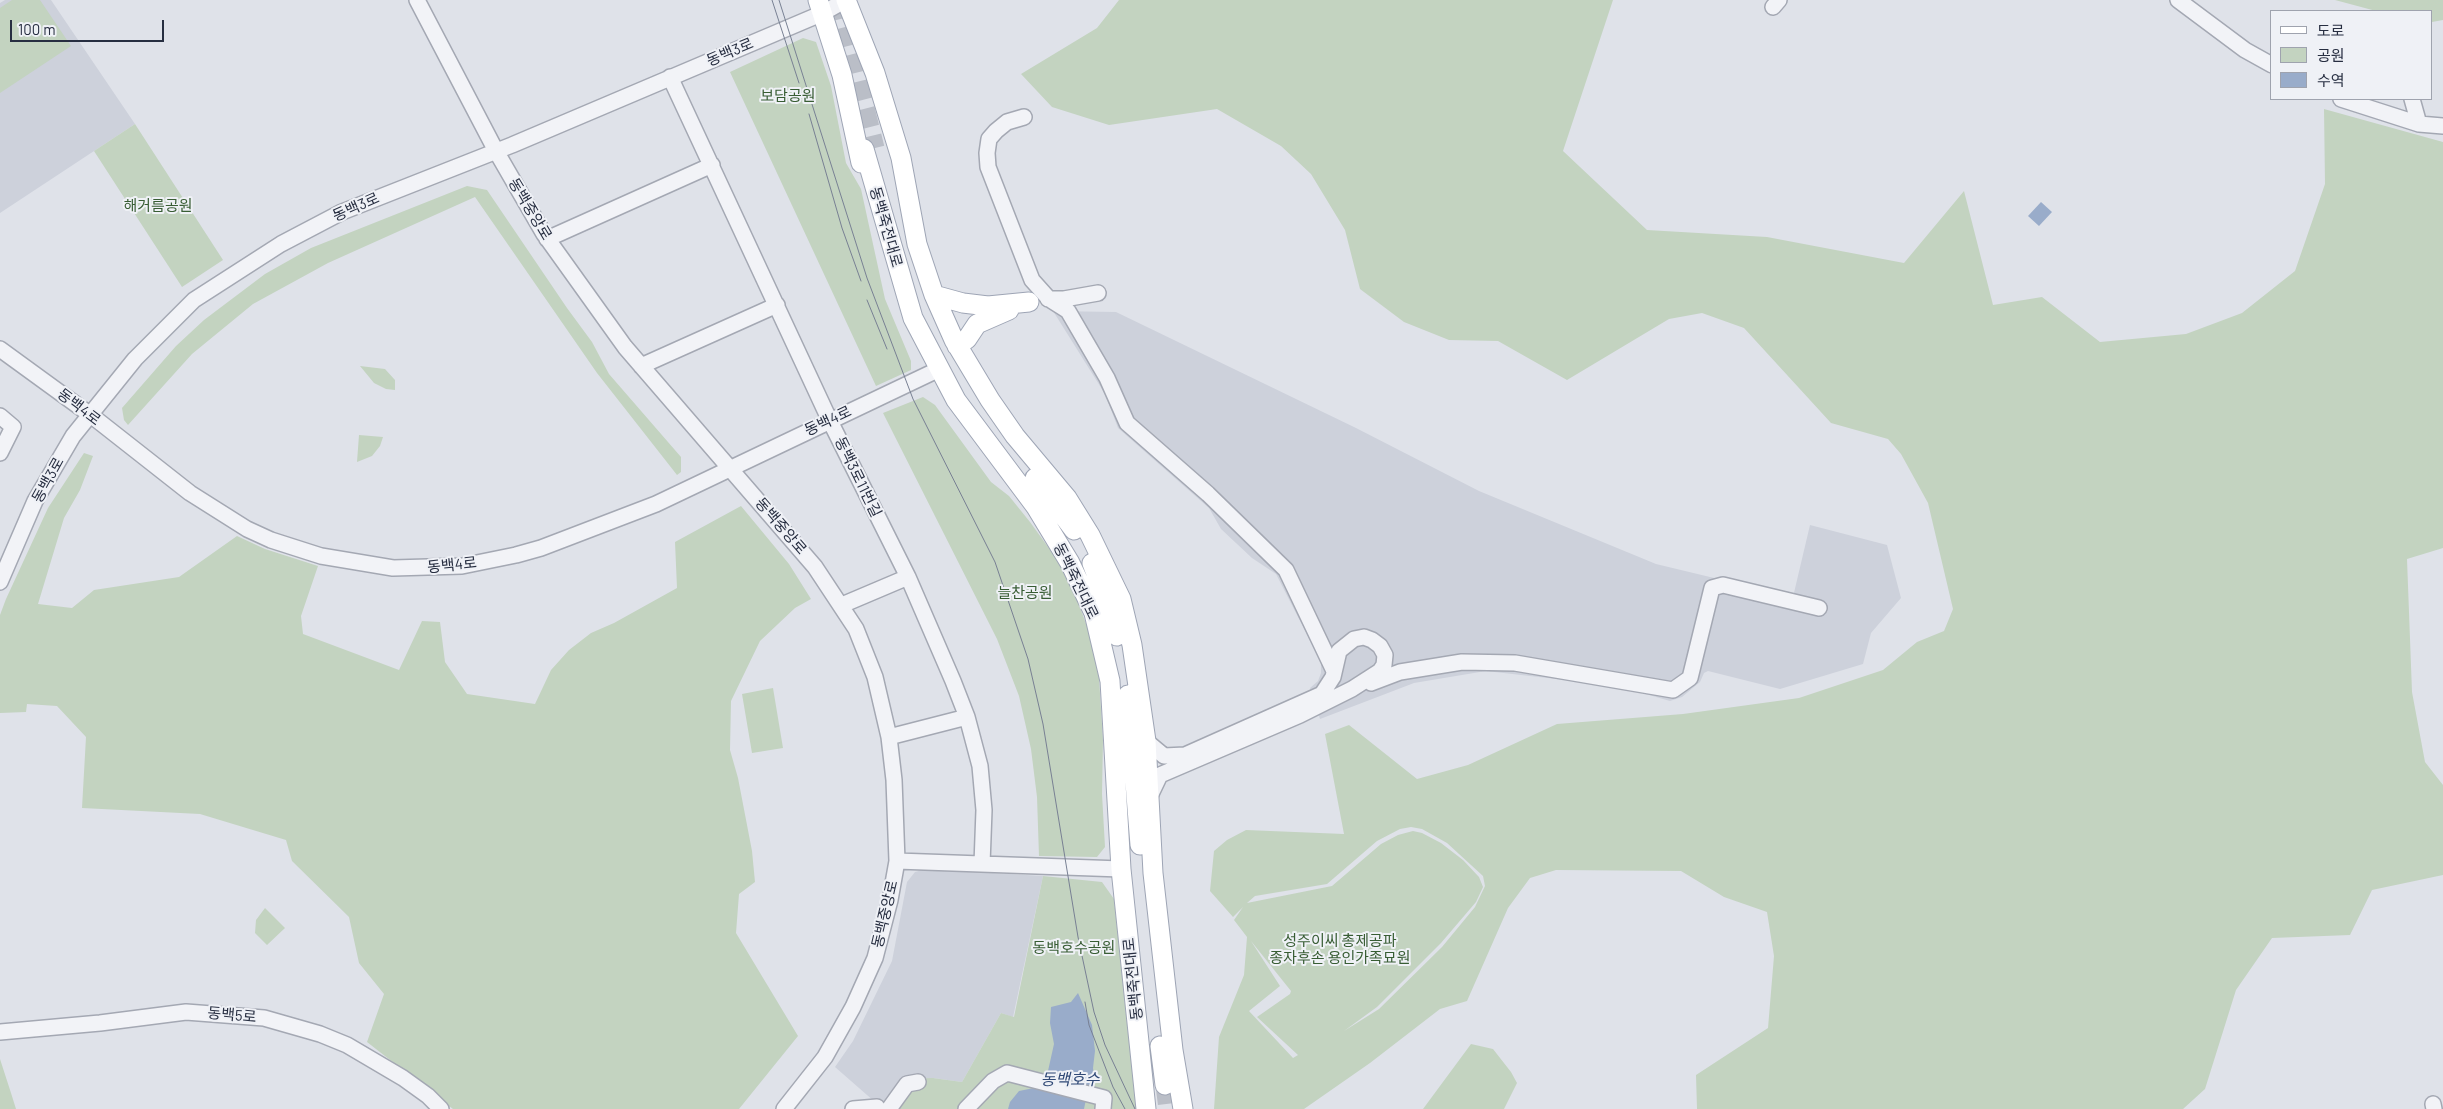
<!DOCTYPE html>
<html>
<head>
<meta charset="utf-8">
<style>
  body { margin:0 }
  #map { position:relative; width:2443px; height:1109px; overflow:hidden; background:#dfe2e9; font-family:Barlow,"Noto Sans KR",sans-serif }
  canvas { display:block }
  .legend { position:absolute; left:2270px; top:10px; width:162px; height:90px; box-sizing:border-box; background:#eff1f6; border:1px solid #9fa3ae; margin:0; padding:6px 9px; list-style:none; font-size:15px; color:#272e41 }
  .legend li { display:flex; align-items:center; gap:10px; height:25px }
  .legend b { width:25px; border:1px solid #9fa3ae }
  .scale { position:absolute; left:10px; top:20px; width:154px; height:22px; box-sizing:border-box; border:2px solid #272e41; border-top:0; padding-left:6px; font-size:15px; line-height:18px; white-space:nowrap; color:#272e41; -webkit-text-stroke:4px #eff1f6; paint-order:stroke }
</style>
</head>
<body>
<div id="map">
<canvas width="2443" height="1109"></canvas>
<ul class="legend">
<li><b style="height:6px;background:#fff"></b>도로</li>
<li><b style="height:14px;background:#c3d3c0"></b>공원</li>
<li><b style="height:14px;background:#99acca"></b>수역</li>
</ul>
<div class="scale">100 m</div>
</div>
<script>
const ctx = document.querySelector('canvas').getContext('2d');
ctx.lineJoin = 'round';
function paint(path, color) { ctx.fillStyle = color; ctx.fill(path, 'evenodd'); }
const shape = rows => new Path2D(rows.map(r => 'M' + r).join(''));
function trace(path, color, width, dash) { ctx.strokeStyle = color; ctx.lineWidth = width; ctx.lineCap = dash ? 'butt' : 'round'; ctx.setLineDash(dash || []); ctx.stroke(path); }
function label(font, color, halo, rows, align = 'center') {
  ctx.font = font + ' Barlow,"Noto Sans KR",sans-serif'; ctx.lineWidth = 4; ctx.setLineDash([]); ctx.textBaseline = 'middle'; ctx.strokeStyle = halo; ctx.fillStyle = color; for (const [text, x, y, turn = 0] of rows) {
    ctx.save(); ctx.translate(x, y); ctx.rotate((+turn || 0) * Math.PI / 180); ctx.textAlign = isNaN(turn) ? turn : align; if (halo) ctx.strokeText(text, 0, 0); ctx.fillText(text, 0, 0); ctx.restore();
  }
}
paint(shape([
  [5,0,51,0,135,124,0,213,0,3],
  [1053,311,1116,312,1356,428,1479,491,1656,564,1793,597,1810,525,1887,545,1901,598,1871,633,1863,664,1780,689,1708,671,1704,673,1700,682,1682,697,1670,701,1618,686,1486,671,1414,683,1320,719,1310,688,1318,681,1321,673,1321,662,1276,574,1252,558,1221,529,1209,508,1118,428,1105,394],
  [926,869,1043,876,1013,1017,1001,1013,962,1082,933,1078,883,1109,835,1067,853,1041,892,961,907,882,915,872]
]), '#cdd1db');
paint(shape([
  [12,0,40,0,71,46,0,93,0,8],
  [1119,0,1613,0,1563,151,1647,230,1767,237,1904,263,1964,191,1993,305,2042,297,2100,342,2186,334,2242,313,2295,271,2325,184,2324,109,2443,142,2443,548,2407,559,2412,692,2425,762,2443,785,2443,875,2372,890,2350,935,2272,938,2236,990,2205,1089,2183,1109,1697,1109,1696,1075,1768,1028,1774,956,1767,912,1724,897,1681,871,1556,870,1530,878,1508,908,1467,1001,1440,1009,1370,1063,1304,1109,1214,1109,1219,1037,1244,975,1247,937,1234,920,1243,907,1233,917,1210,891,1214,851,1227,840,1246,830,1344,834,1325,734,1349,725,1417,779,1468,765,1557,724,1683,714,1799,698,1883,670,1917,642,1944,631,1953,609,1928,503,1901,454,1888,439,1831,423,1744,328,1702,313,1669,319,1567,380,1498,341,1449,340,1404,322,1360,289,1345,230,1311,174,1281,146,1217,109,1109,125,1052,107,1021,74,1097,28],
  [1411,827,1422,829,1447,843,1483,876,1485,886,1475,907,1442,947,1379,1009,1344,1031,1377,1007,1441,943,1476,902,1483,887,1479,877,1463,860,1441,843,1422,833,1413,831,1398,835,1381,844,1332,886,1247,903,1255,896,1327,884,1377,841,1400,829],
  [1251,941,1291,991,1290,994,1257,1017,1298,1055,1293,1058,1249,1011,1280,986],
  [2335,0,2443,0,2443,20,2432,22,2432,11,2376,11],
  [803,38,816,42,831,86,846,163,861,189,885,299,911,361,911,370,876,386,730,72],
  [135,124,223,260,182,287,94,151],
  [467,186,487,190,567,308,592,342,609,374,681,457,681,472,677,475,597,373,475,197,328,263,253,304,192,354,128,425,124,420,122,408,176,346,204,320,265,274,311,248],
  [360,366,385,369,395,380,395,390,386,389,374,383],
  [923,397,935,405,991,482,1009,496,1030,522,1064,569,1075,594,1091,637,1099,678,1103,740,1102,794,1105,847,1097,857,1039,856,1037,797,1031,749,1019,696,997,639,883,413],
  [359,435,383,437,380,446,372,456,357,462],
  [84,453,93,456,80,490,64,518,38,604,72,608,94,590,179,577,237,536,265,549,318,566,301,616,303,634,399,670,422,621,440,622,445,662,467,694,535,704,551,670,569,650,591,633,614,623,677,588,675,542,741,506,789,564,811,599,795,608,760,641,731,701,730,750,738,778,752,851,755,882,739,894,736,933,798,1036,739,1109,453,1109,367,1042,384,994,359,963,349,917,292,861,286,840,200,814,82,808,86,737,57,706,27,704,26,712,0,713,0,615,6,599,48,508],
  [773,688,783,748,752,753,742,694],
  [1043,876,1102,882,1114,899,1128,1034,1139,1109,886,1109,885,1102,901,1079,933,1078,962,1082,1001,1013,1014,1017],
  [265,908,285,928,267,945,255,933,256,920],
  [1471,1044,1493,1049,1511,1072,1517,1083,1504,1109,1423,1109],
  [0,1059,11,1093,16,1109,0,1109]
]), '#c3d3c0');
paint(shape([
  [2041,202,2052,212,2039,226,2028,216],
  [1078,993,1092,1025,1095,1051,1093,1068,1095,1083,1086,1099,1084,1109,1008,1109,1010,1102,1019,1091,1034,1088,1044,1089,1054,1044,1050,1023,1051,1007,1071,1002]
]), '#99acca');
trace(shape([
  [838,0,875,148],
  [1165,1085,1168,1109]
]), '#babec7', 19, [19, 9]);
const minor = shape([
  [417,0,496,151,544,234,625,347,815,567,856,629,875,677,889,737,894,780,897,861,890,900,875,958,853,1007,825,1057,784,1109],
  [2178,0,2245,50,2272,65],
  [1773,7,1779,0],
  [670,77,830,421,908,577,953,681,967,717,980,766,984,810,982,864],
  [2341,99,2419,124,2443,126],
  [2412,99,2419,124],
  [1024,117,1007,122,996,131,989,139,987,153,988,167,1032,280,1049,299,1068,311,1107,378,1127,423,1208,494,1286,570,1334,671],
  [547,239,712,165],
  [1048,299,1064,299,1098,293],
  [0,349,92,416,190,493,247,529,271,540,321,556,393,568,462,566,516,555,541,548,656,504,931,373],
  [641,366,777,305],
  [0,416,13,427,0,453],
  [0,582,35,501,73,436,135,359,194,300,281,244,342,212,512,145,823,13,846,0],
  [842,605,908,577],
  [1371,683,1400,672,1462,662,1515,663,1673,690,1690,678,1712,588,1723,585,1819,608],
  [889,737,967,717],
  [1146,741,1164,756,1185,755,1322,694,1333,677,1339,651,1354,639,1364,637,1372,640,1380,646,1385,655,1384,665,1380,671,1352,689,1300,715,1160,775,1150,796],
  [897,861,1121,869],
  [0,1032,100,1023,186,1012,264,1018,320,1034,347,1045,403,1078,428,1096,441,1109],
  [2433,1104,2434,1109],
  [853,1109,877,1107],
  [889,1109,907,1084,918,1082],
  [966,1109,993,1081,1007,1073,1104,1098,1103,1109]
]);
const major = shape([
  [818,0,842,75,861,163],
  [846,0,875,73,901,158,917,244,934,295,954,340,990,400,1015,436,1067,498,1090,535,1121,599,1132,645,1146,741,1153,873,1173,1050,1183,1109],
  [864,149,913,318,956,400,1036,507,1070,563,1094,613,1110,681,1121,869,1146,1109],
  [934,295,963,303,988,306,1029,302],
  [957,346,967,339,977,324,1009,310],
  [1035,478,1074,530],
  [1092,563,1115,623,1117,636],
  [1128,695,1140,845],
  [1160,1046,1165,1085]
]);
trace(minor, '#a4a8b3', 18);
trace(major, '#9ea5b5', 21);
trace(minor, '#f2f3f7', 15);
trace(major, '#fff', 19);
trace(shape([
  [772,0,799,83],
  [779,0,867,278,913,399,995,562,1028,659,1043,724,1078,937,1094,1012,1105,1045,1135,1109],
  [809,114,842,228,861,281],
  [867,300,887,349],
  [1085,1002,1089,1025,1113,1087,1125,1109]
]), '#788093', 1);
label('15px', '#272e41', '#eff1f6', [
  ["동백3로",730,52,-23],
  ["동백3로",356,207,-24],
  ["동백중앙로",530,209,59],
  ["동백죽전대로",886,227,74],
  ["동백4로",79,407,37],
  ["동백4로",828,421,-25],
  ["동백3로11번길",858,477,64],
  ["동백3로",48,480,-61],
  ["동백중앙로",781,526,49],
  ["동백4로",452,565,-6],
  ["동백죽전대로",1076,581,64],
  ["동백중앙로",885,914,-77],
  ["동백죽전대로",1133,979,-96],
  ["동백5로",232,1015,5]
]);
label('15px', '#385d34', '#eff1f6', [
  ["보담공원",788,96],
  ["해거름공원",158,206],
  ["늘찬공원",1025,593],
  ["성주이씨 총제공파",1340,941],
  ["종자후손 용인가족묘원",1340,958],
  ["동백호수공원",1074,948]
]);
label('italic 16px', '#304976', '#eff1f6', [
  ["동백호수",1070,1080]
]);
</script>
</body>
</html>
